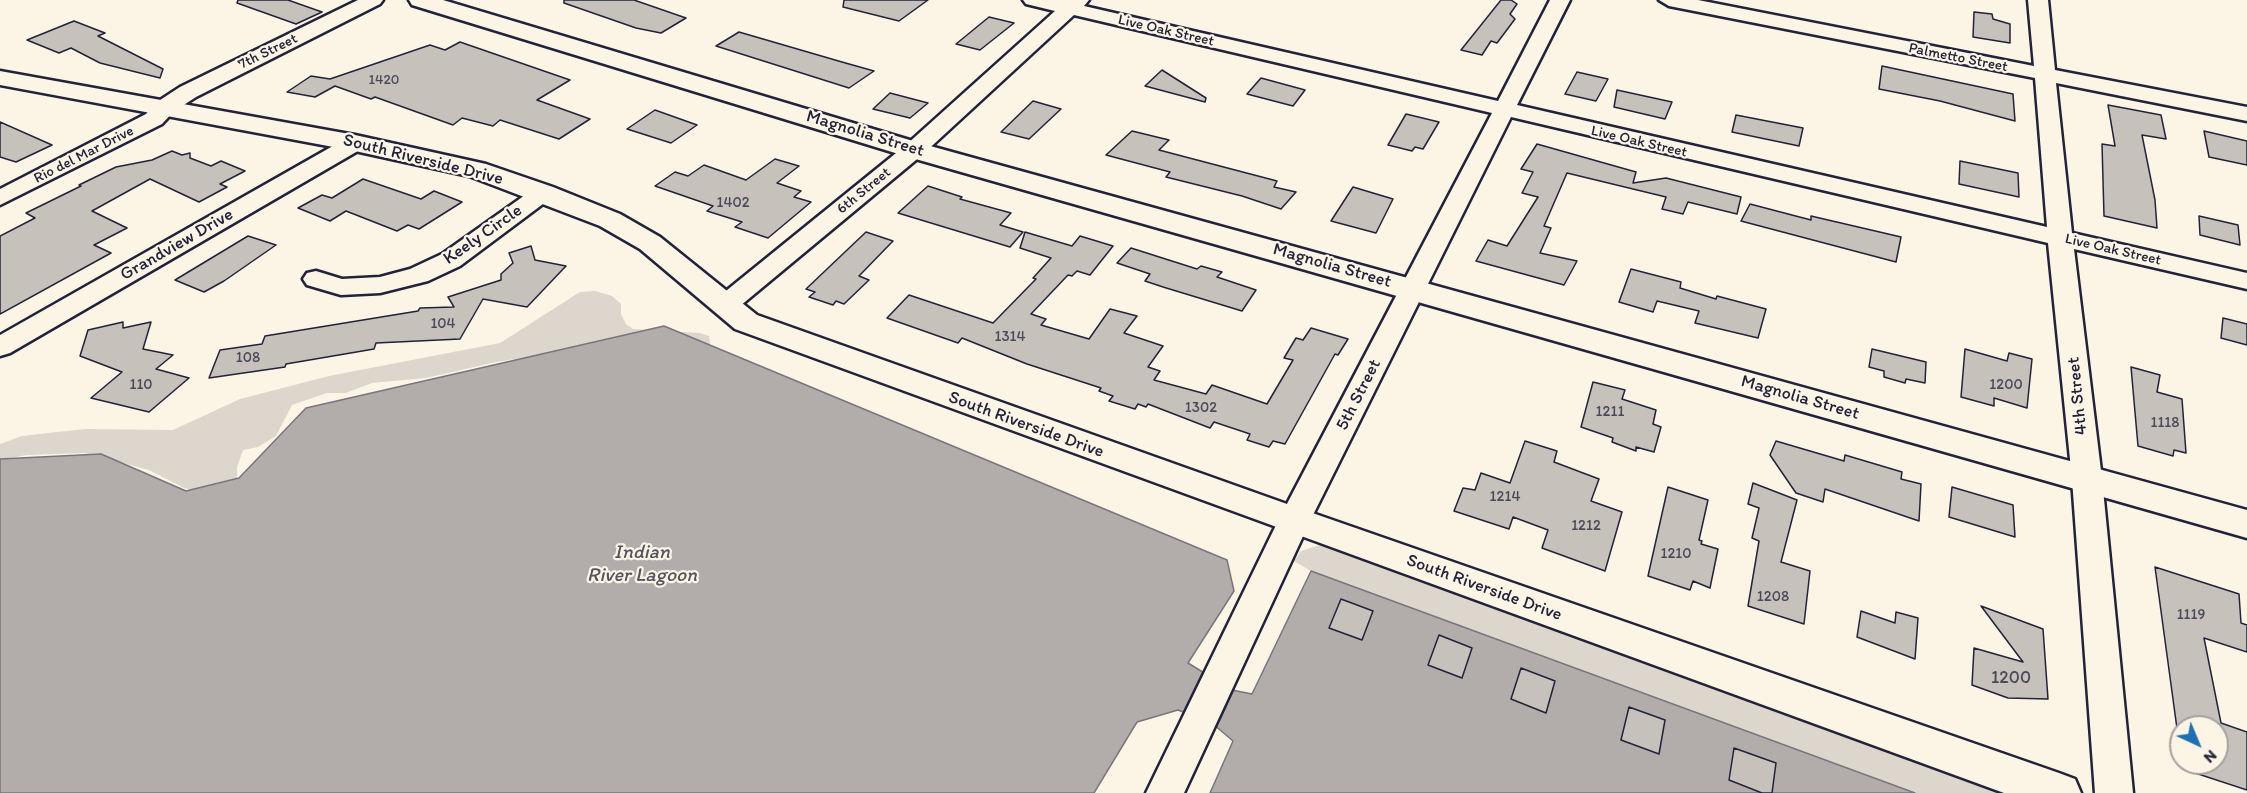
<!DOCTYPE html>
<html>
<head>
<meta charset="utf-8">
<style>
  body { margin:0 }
  #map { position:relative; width:2247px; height:793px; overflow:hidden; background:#fcf5e5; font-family:Itim,sans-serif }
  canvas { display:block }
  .north { position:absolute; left:2169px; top:715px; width:60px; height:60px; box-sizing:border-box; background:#fcf5e5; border:2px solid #a5a1a1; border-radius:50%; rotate:136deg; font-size:16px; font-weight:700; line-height:24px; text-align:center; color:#22223b }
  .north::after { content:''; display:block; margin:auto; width:21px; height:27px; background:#1f6fb2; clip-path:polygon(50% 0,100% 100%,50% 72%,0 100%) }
</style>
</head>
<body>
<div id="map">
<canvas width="2247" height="793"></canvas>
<div class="north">N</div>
</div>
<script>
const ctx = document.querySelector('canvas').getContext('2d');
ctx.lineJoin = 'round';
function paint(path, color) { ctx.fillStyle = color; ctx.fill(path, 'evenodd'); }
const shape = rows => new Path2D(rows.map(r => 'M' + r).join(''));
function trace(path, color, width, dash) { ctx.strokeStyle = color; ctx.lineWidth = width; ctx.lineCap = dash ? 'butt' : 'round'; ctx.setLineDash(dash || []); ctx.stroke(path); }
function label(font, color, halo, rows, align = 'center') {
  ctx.font = font + ' Itim,sans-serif'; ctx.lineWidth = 4.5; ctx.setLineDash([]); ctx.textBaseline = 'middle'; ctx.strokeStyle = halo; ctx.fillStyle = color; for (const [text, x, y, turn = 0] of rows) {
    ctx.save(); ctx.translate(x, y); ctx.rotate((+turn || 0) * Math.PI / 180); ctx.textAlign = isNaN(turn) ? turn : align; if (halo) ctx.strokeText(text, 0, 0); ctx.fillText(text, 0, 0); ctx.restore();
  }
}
paint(shape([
  [595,291,612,296,621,304,621,314,626,324,633,329,700,333,709,336,711,351,585,348,496,362,426,378,372,383,346,393,327,393,292,405,276,436,258,447,243,450,237,467,237,480,201,492,184,488,149,470,85,453,27,455,0,460,0,444,22,436,85,429,173,430,240,399,329,376,500,343,580,292],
  [1323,544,1377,562,2017,793,1915,793,1311,571,1294,561,1301,551]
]), '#dcd6cc');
const water = shape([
  [664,326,1227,560,1234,591,1188,663,1232,690,1252,694,1311,571,1915,793,1210,793,1233,741,1213,724,1178,710,1137,722,1094,793,0,793,0,459,101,454,186,491,239,478,306,408,664,326]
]);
paint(water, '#b2adab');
trace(water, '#78757e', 1.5);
const building = shape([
  [238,0,288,0,322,12,296,24,237,3,238,0],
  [564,0,634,0,686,18,661,33,636,28,564,3,564,0],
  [844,0,928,0,899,21,843,7,844,0],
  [1501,0,1511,0,1517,4,1510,14,1515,19,1497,43,1491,41,1482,55,1461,50,1501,0],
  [1974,12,1992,14,1993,19,2010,24,2010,43,1973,37,1974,12],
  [989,17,1014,23,980,50,956,44,989,17],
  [74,21,105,33,98,36,163,69,160,78,100,63,71,48,59,53,27,40,74,21],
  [739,32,842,62,874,71,849,88,716,46,739,32],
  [460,42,570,80,537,100,590,119,559,139,500,120,493,126,462,118,453,125,375,97,371,99,335,86,315,97,287,92,311,76,330,79,430,45,445,50,460,42],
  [1882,66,2013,94,2015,121,1940,101,1879,89,1882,66],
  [1162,70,1206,98,1205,102,1145,86,1162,70],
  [1577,72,1608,79,1596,101,1565,94,1577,72],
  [1261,78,1305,90,1293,106,1247,94,1261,78],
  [1617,90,1672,102,1665,119,1614,107,1617,90],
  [890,93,928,103,910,118,873,109,890,93],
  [1033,101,1061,109,1029,139,1001,132,1033,101],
  [2108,105,2161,115,2166,139,2142,135,2155,200,2157,228,2104,216,2102,144,2115,146,2108,105],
  [655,110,697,125,671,143,627,129,655,110],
  [1406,114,1439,122,1423,149,1415,147,1412,151,1388,145,1406,114],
  [1736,115,1803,128,1799,146,1732,132,1736,115],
  [0,122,52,145,16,162,0,157,0,122],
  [1132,131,1169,140,1159,150,1277,181,1274,187,1296,192,1281,209,1242,196,1166,177,1170,172,1106,155,1132,131],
  [2204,131,2247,141,2247,165,2209,157,2204,131],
  [1537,144,1636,172,1633,183,1666,178,1741,197,1737,214,1688,202,1683,214,1662,209,1666,197,1567,173,1544,226,1551,228,1540,253,1577,261,1564,285,1476,261,1488,240,1507,246,1538,197,1522,193,1533,172,1521,169,1537,144],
  [172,151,182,155,190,153,190,158,211,166,221,161,245,171,220,184,227,187,199,202,150,179,92,211,127,228,94,245,111,253,0,314,0,236,35,218,26,213,81,186,79,185,116,167,152,160,172,151],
  [775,159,799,166,777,183,801,191,794,197,811,202,768,238,735,227,742,222,707,211,713,206,655,186,675,172,688,176,704,165,746,180,775,159],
  [1960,161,2018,173,2019,197,1959,184,1960,161],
  [363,179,421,199,434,191,462,202,419,229,408,225,397,231,346,211,330,221,298,208,322,195,332,198,363,179],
  [928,186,962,197,960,199,1011,213,1000,225,1023,232,1010,247,898,213,928,186],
  [1353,187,1393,199,1376,233,1331,221,1353,187],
  [1750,204,1811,220,1811,216,1901,237,1896,262,1741,221,1750,204],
  [2199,216,2238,225,2240,245,2200,235,2199,216],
  [866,232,893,241,859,276,869,280,844,304,836,301,833,305,809,297,815,292,806,289,866,232],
  [1025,232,1072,246,1080,236,1113,246,1090,275,1077,271,1072,276,1068,275,1031,314,1046,319,1041,325,1089,339,1110,309,1137,316,1124,333,1163,346,1148,367,1160,371,1154,380,1206,394,1212,385,1267,404,1293,360,1284,358,1296,338,1303,340,1311,328,1348,339,1338,355,1335,354,1285,444,1273,441,1269,447,1247,440,1250,434,1214,422,1210,428,1148,404,1146,407,1138,404,1135,409,1109,401,1113,396,1099,391,1101,388,1027,364,962,338,958,343,887,318,909,295,993,323,1036,279,1033,278,1051,258,1020,248,1025,232],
  [248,236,276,245,224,281,204,292,175,280,248,236],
  [531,246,535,260,566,266,527,307,483,299,460,339,376,343,374,349,286,364,285,367,209,378,220,350,262,344,265,336,418,311,420,308,454,307,448,297,501,280,501,274,513,263,509,253,531,246],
  [1131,248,1197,269,1201,266,1222,272,1217,277,1256,290,1242,311,1163,287,1145,281,1150,274,1117,263,1131,248],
  [1631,269,1681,282,1680,288,1716,299,1717,296,1766,309,1758,338,1695,323,1699,311,1657,301,1653,312,1619,302,1631,269],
  [2223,318,2247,324,2247,345,2221,338,2223,318],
  [123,322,123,328,151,322,143,349,173,355,156,369,189,378,149,412,91,398,122,372,80,356,88,330,123,322],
  [1872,349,1926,362,1925,383,1906,379,1905,383,1884,377,1884,371,1869,367,1872,349],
  [1965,349,2007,361,2009,353,2032,359,2027,408,1994,398,1994,406,1961,397,1965,349],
  [2131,367,2160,375,2157,392,2182,399,2186,453,2174,450,2173,456,2138,446,2131,367],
  [1593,382,1625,390,1622,399,1656,410,1653,424,1661,427,1654,452,1636,447,1636,451,1612,442,1613,438,1581,427,1593,382],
  [1525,441,1557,451,1554,462,1599,479,1591,501,1622,512,1605,571,1542,548,1548,530,1513,517,1509,529,1454,511,1463,488,1475,490,1481,473,1510,483,1525,441],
  [1776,441,1844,461,1845,455,1902,472,1901,479,1921,484,1919,521,1825,489,1823,502,1796,493,1770,455,1776,441],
  [1753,483,1797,500,1781,562,1810,571,1804,624,1748,606,1759,541,1752,538,1759,508,1748,504,1753,483],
  [1668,487,1708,500,1699,540,1702,541,1701,544,1718,549,1710,588,1693,581,1690,590,1648,576,1668,487],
  [1952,487,2013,505,2015,537,1949,517,1952,487],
  [2155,567,2239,594,2241,623,2247,625,2247,652,2204,638,2221,723,2247,732,2247,790,2183,769,2182,763,2217,763,2217,727,2181,727,2181,758,2155,567],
  [1341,599,1373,611,1362,640,1329,628,1341,599],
  [1981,606,2043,629,2048,699,2008,698,1972,685,1974,648,2023,662,1981,606],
  [1861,611,1895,623,1896,612,1918,618,1915,659,1857,637,1861,611],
  [1439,635,1472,648,1462,678,1428,665,1439,635],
  [1521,668,1555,681,1546,713,1511,699,1521,668],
  [1629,707,1665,720,1659,754,1621,740,1629,707],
  [1734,748,1776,763,1772,793,1762,793,1729,780,1734,748]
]);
paint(building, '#c6c1bb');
trace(building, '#22223b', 1.5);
const street = shape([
  [358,0,383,0,380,4,196,97,173,112,162,124,0,205,0,189,146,114,157,102,180,87,358,0],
  [1023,0,1089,0,1084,6,1498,101,1550,0,1570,0,1517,105,2047,227,2035,78,1669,6,1659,0,1698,0,2034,66,2028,0,2048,0,2055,70,2247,107,2247,121,2056,83,2072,233,2247,273,2247,289,2074,249,2102,479,2133,793,2095,793,2072,479,2048,243,1511,117,1310,521,1184,793,1146,793,1278,521,1492,113,1074,15,922,155,734,311,725,313,716,311,712,305,716,299,906,145,1055,11,1026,4,1023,0],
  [355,136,363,138,366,143,363,148,10,353,0,356,0,335,347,138,355,136],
  [543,186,551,188,555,193,551,198,460,266,428,281,380,293,341,295,307,285,303,279,307,273,316,271,342,279,380,277,410,269,442,254,535,188,543,186]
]);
const secondary = shape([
  [409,0,443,0,923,144,2247,510,2247,538,905,156,412,5,409,0],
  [0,71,355,135,486,164,553,187,620,214,660,237,757,315,1301,509,2059,773,2075,779,2081,793,2004,793,735,329,640,249,600,226,469,176,355,151,0,85,0,71]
]);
trace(street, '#22223b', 5);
trace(secondary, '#22223b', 5);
paint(street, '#fcf5e5');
paint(secondary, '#fcf5e5');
label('14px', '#4b4a5b', null, [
  ["1420",384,80]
]);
label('15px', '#22223b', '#fcf5e5', [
  ["Live Oak Street",1166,31,13],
  ["7th Street",268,52,-26],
  ["Palmetto Street",1958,58,11],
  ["Live Oak Street",1639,142,13],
  ["Rio del Mar Drive",84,155,-27],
  ["6th Street",864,191,-39],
  ["Live Oak Street",2113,250,13]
]);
label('15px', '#4b4a5b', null, [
  ["1402",733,203],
  ["104",443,324],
  ["1314",1010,337],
  ["108",248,358],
  ["110",141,385],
  ["1200",2006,385],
  ["1302",1201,408],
  ["1211",1610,412],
  ["1118",2165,423],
  ["1214",1505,497],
  ["1212",1586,526],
  ["1210",1676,554],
  ["1208",1773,597],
  ["1119",2191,615]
]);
label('18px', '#22223b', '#fcf5e5', [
  ["Magnolia Street",865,134,17],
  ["South Riverside Drive",423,160,14],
  ["Keely Circle",483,235,-35],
  ["Grandview Drive",177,245,-30],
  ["Magnolia Street",1332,266,16],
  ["5th Street",1359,395,-63],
  ["4th Street",2078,396,-96],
  ["Magnolia Street",1800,398,16],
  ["South Riverside Drive",1026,425,20],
  ["South Riverside Drive",1484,588,20]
]);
label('18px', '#4b4a5b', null, [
  ["1200",2011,678]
]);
label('italic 20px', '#545362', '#fcf5e5', [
  ["Indian",642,553],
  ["River Lagoon",642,576]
]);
</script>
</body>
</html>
